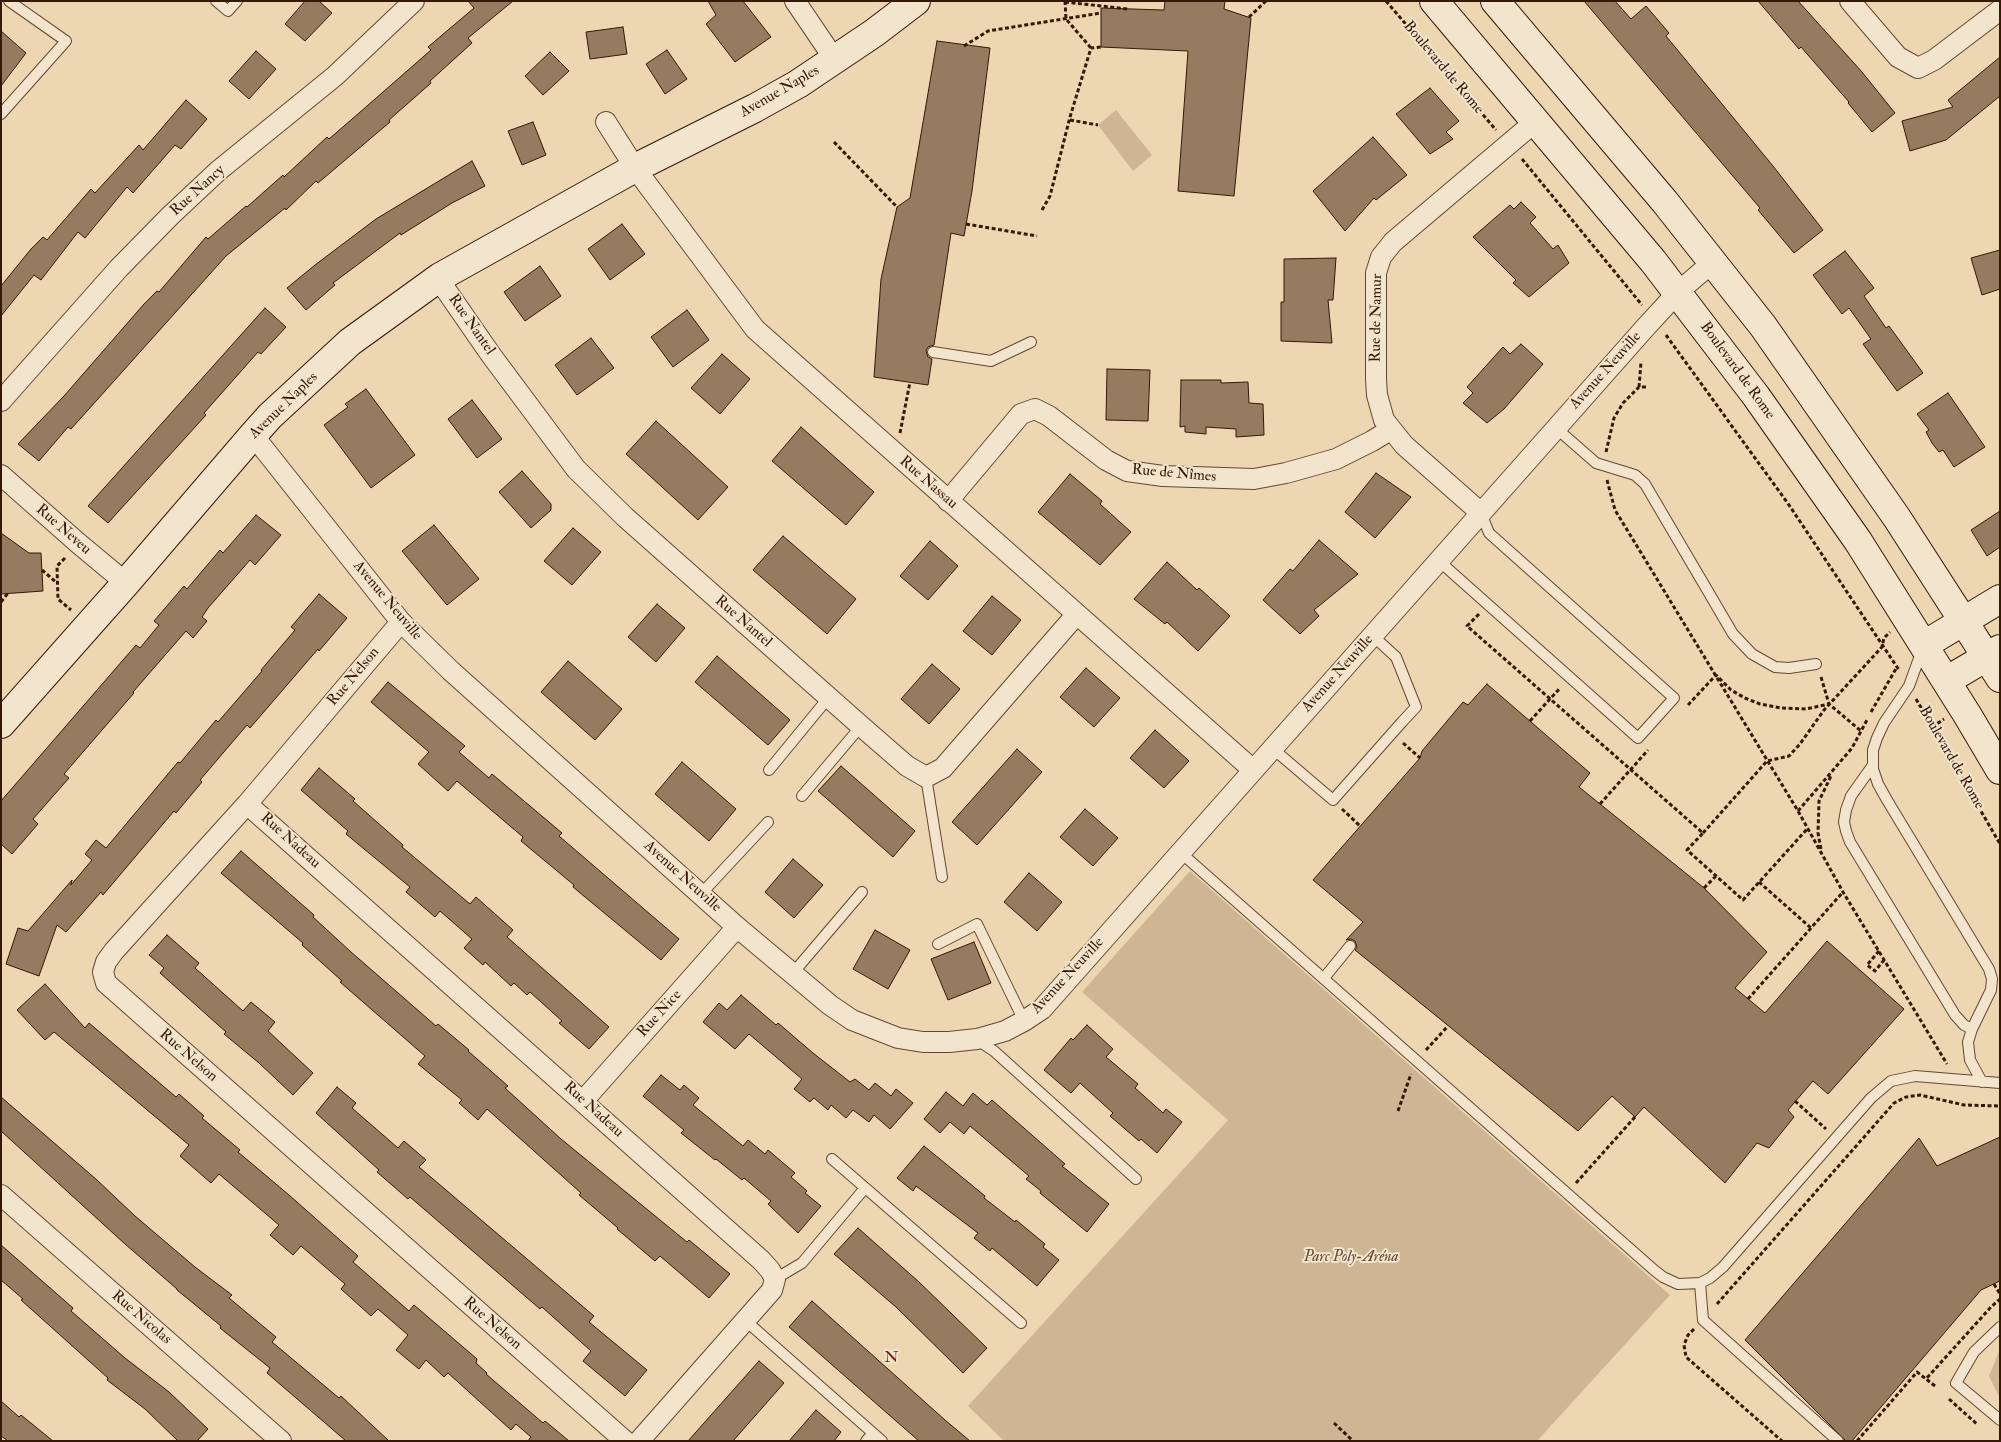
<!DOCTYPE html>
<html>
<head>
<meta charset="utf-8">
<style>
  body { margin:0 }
  #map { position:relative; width:2001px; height:1442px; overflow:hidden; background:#edd6b2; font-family:"IM FELL Double Pica",serif }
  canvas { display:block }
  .frame { position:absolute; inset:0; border:2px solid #351806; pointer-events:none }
</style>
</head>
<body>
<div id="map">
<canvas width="2001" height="1442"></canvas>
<div class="frame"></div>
</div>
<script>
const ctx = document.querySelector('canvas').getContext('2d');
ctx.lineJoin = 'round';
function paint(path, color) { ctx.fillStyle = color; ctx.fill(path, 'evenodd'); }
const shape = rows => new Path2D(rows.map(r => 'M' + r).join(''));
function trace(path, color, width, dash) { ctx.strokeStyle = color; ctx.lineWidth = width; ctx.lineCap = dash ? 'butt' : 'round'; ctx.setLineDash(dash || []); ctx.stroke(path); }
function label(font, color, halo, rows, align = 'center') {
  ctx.font = font + ' "IM FELL Double Pica",serif'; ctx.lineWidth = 4; ctx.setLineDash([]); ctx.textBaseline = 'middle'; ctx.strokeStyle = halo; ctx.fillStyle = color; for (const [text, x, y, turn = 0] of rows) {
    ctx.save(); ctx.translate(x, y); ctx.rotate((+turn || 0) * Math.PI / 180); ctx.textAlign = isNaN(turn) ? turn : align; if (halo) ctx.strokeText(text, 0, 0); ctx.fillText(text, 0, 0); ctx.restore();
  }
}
paint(shape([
  [1116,110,1152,155,1133,171,1098,125],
  [1190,871,1670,1295,1537,1441,1004,1441,968,1406,1228,1120,1082,992],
  [2000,1349,2000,1399,1989,1376]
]), '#ceb695');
const building = shape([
  [305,1,319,1,332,13,305,41,285,24,305,1],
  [468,1,513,1,468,38,472,43,430,81,431,83,389,120,390,122,318,183,316,181,286,210,285,208,226,256,71,429,68,427,39,461,18,444,64,396,144,304,157,291,159,292,206,237,208,239,246,206,247,207,283,175,284,177,327,137,329,139,359,113,431,50,428,47,474,8,468,1],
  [708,1,743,1,771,37,735,62,706,24,716,15,708,1],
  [1165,1,1225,1,1224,9,1251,18,1234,196,1178,191,1188,51,1101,47,1101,8,1164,10,1165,1],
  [1584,1,1615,1,1631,19,1646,6,1669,33,1666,36,1773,166,1823,230,1794,253,1758,210,1760,208,1584,1],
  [1758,1,1798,1,1862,72,1895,113,1872,132,1848,103,1849,102,1801,47,1799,49,1758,1],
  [623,27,627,54,590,59,586,32,623,27],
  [1,31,26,53,1,86,1,31],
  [937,41,990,48,972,191,964,236,951,233,934,345,928,347,926,351,928,357,932,359,928,385,874,377,881,279,897,207,910,198,937,41],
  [667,50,687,79,665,94,646,64,667,50],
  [256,51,276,69,249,99,229,81,256,51],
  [550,52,569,71,543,95,525,76,550,52],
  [2000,57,2000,96,1946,140,1910,151,1902,121,1953,107,1948,100,2000,57],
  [1430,88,1459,121,1446,132,1453,139,1430,154,1396,114,1430,88],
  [186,100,207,119,181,149,175,145,133,193,127,187,85,238,78,232,41,280,34,275,1,316,1,286,31,249,43,237,47,240,91,189,95,193,139,145,143,150,186,100],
  [533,122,546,155,522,165,508,131,533,122],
  [1373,137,1407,175,1376,200,1374,198,1345,231,1313,191,1373,137],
  [472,161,485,186,452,203,401,235,400,233,333,283,335,285,306,310,287,288,315,265,376,219,472,161],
  [1521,202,1536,217,1530,223,1553,249,1558,245,1569,263,1529,297,1513,283,1516,280,1473,237,1510,205,1514,209,1521,202],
  [622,224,645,254,610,280,588,249,622,224],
  [2000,250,2000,289,1982,295,1971,258,2000,250],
  [1845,251,1874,288,1864,296,1886,328,1889,326,1923,373,1897,391,1863,344,1871,339,1849,308,1842,314,1813,275,1845,251],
  [1336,258,1333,300,1328,300,1332,343,1281,341,1281,302,1284,302,1284,259,1336,258],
  [540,266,561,296,525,321,504,292,540,266],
  [265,308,286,327,261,354,258,352,204,413,206,415,108,523,88,506,265,308],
  [687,310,709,340,673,367,651,337,687,310],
  [591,338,614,368,577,395,555,365,591,338],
  [1521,344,1543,364,1504,409,1487,423,1463,403,1473,393,1467,387,1503,347,1510,354,1521,344],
  [722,354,750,379,720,414,691,388,722,354],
  [1107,369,1150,370,1148,421,1106,420,1107,369],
  [1181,380,1221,380,1221,383,1248,382,1249,403,1263,404,1264,435,1236,437,1236,429,1206,427,1206,434,1185,432,1185,426,1180,427,1181,380],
  [366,389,415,455,371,488,324,425,348,407,345,404,366,389],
  [1948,393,1985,447,1954,467,1943,450,1939,452,1932,443,1926,432,1929,430,1917,414,1948,393],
  [472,400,502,439,477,458,448,419,472,400],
  [656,421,728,487,698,520,626,454,656,421],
  [801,427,874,492,846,525,772,461,801,427],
  [522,471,551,504,551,510,531,528,499,492,522,471],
  [1376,473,1411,497,1375,538,1345,512,1376,473],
  [1070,474,1102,501,1100,504,1131,532,1100,565,1038,512,1070,474],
  [2000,511,2000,547,1987,556,1971,530,2000,511],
  [256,515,281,535,255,565,250,560,208,608,202,617,207,621,193,638,186,631,133,692,134,693,64,774,69,778,33,819,38,824,12,854,1,844,1,801,136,645,140,648,159,625,154,621,184,586,187,589,220,550,223,553,256,515],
  [434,525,479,579,447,605,402,551,434,525],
  [573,528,601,552,572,585,544,561,573,528],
  [1,533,29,553,41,553,43,591,1,594,1,533],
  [783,536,856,599,827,634,753,570,783,536],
  [1319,540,1358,574,1314,610,1319,616,1300,634,1263,600,1290,569,1293,571,1319,540],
  [930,541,958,566,928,600,900,576,930,541],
  [1167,562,1197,590,1199,588,1230,616,1198,651,1167,622,1165,624,1134,599,1167,562],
  [319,594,347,618,319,651,318,649,250,728,247,725,200,780,202,782,176,813,174,811,103,895,101,892,66,932,57,925,39,976,6,964,18,928,28,931,72,880,71,885,92,860,85,854,96,840,106,848,178,762,180,763,216,720,218,722,262,671,261,670,295,630,291,627,319,594],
  [992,596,1021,620,992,655,963,631,992,596],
  [657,604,685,628,656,662,628,637,657,604],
  [717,656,790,720,768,745,695,682,717,656],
  [568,661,622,709,595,740,541,692,568,661],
  [932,664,960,689,929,724,901,699,932,664],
  [1086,668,1120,698,1094,727,1060,697,1086,668],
  [388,682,465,746,459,752,489,778,492,774,530,806,562,833,559,836,679,939,661,960,573,887,574,885,521,841,523,837,457,781,448,791,418,764,429,752,371,702,388,682],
  [1487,684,1590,773,1579,787,1704,888,1767,952,1735,988,1765,1013,1827,941,1904,1009,1828,1094,1813,1081,1788,1110,1794,1117,1769,1148,1757,1143,1725,1183,1644,1107,1635,1117,1612,1096,1578,1131,1355,950,1357,947,1355,941,1351,939,1346,940,1363,922,1313,880,1420,758,1422,751,1463,702,1468,705,1487,684],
  [1155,730,1189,761,1164,788,1130,758,1155,730],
  [1017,749,1042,772,977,845,952,822,1017,749],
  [682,762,736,809,709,841,655,794,682,762],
  [841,766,915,831,893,857,818,791,841,766],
  [319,768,355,799,353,801,403,845,402,847,470,904,476,897,513,930,507,937,609,1027,589,1049,559,1023,562,1021,530,992,527,995,514,983,511,986,485,962,483,965,464,948,472,939,440,911,435,917,406,892,410,887,346,834,348,831,301,790,319,768],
  [1085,809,1118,838,1093,866,1060,837,1085,809],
  [241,851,314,915,313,917,351,952,436,1026,438,1024,469,1050,468,1051,508,1086,505,1088,561,1139,687,1242,689,1240,730,1274,709,1298,660,1256,655,1261,617,1229,618,1228,579,1195,581,1193,487,1109,478,1120,459,1103,462,1100,418,1064,425,1056,340,982,342,981,302,945,303,943,221,873,241,851],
  [793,859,823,885,794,918,765,892,793,859],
  [1029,873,1062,902,1037,931,1004,902,1029,873],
  [875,930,910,950,888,989,853,969,875,930],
  [167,935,199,963,195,968,243,1011,251,1002,275,1022,268,1031,313,1073,293,1095,259,1063,224,1034,226,1032,160,973,164,968,149,955,167,935],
  [974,942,991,983,948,1000,931,959,974,942],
  [45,984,85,1028,89,1023,176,1097,179,1094,204,1116,202,1118,240,1150,238,1152,289,1195,358,1256,353,1262,409,1311,414,1305,477,1359,476,1363,487,1373,486,1374,543,1423,545,1421,569,1441,528,1441,531,1437,516,1424,511,1430,448,1373,444,1377,426,1360,419,1369,396,1350,408,1335,378,1309,371,1316,341,1289,345,1284,301,1246,293,1255,270,1235,279,1225,219,1174,211,1183,180,1156,189,1145,54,1032,45,1040,17,1010,45,984],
  [741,995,776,1025,778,1023,813,1053,850,1082,855,1079,869,1090,875,1083,891,1096,896,1089,913,1103,890,1129,874,1115,869,1122,853,1110,846,1118,831,1105,828,1110,814,1098,810,1102,794,1089,802,1079,749,1034,735,1049,703,1022,719,1003,727,1010,741,995],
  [1087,1025,1113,1049,1106,1057,1138,1084,1135,1088,1163,1113,1166,1109,1182,1122,1157,1153,1141,1139,1139,1141,1110,1116,1113,1113,1080,1083,1071,1093,1044,1070,1071,1038,1073,1040,1087,1025],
  [661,1075,680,1090,684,1085,699,1098,693,1105,743,1146,748,1140,765,1154,768,1150,795,1173,791,1177,807,1191,805,1193,821,1206,798,1233,768,1204,771,1201,744,1178,742,1180,716,1159,715,1160,681,1133,684,1130,643,1096,661,1075],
  [337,1087,356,1103,352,1108,398,1148,404,1141,426,1160,419,1167,594,1316,589,1322,647,1370,625,1396,583,1361,591,1351,542,1307,540,1309,410,1197,408,1199,377,1172,379,1170,316,1113,337,1087],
  [946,1092,963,1106,973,1093,987,1105,992,1100,1065,1164,1062,1166,1109,1204,1087,1232,1040,1193,1041,1191,1026,1179,1029,1176,970,1126,964,1134,950,1122,940,1133,924,1119,946,1092],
  [1,1097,97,1180,135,1216,195,1267,232,1295,229,1298,276,1337,272,1342,339,1398,341,1396,389,1441,346,1441,267,1373,270,1368,220,1328,221,1326,177,1290,177,1289,125,1244,1,1131,1,1097],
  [2000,1137,2000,1281,1981,1290,1852,1441,1846,1441,1745,1340,1919,1138,1937,1166,2000,1137],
  [924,1146,985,1196,984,1198,1015,1222,1016,1220,1045,1244,1043,1247,1059,1260,1037,1286,992,1248,990,1251,974,1238,978,1233,916,1186,913,1191,897,1178,924,1146],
  [858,1228,919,1282,987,1348,963,1373,896,1307,834,1254,858,1228],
  [1,1245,73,1308,71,1311,125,1358,169,1392,208,1429,197,1441,178,1441,145,1409,107,1380,108,1378,21,1300,23,1299,1,1280,1,1245],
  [812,1301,945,1420,970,1441,919,1441,896,1421,789,1327,812,1301],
  [759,1361,784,1383,733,1441,688,1441,759,1361],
  [1,1401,19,1417,21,1415,53,1441,8,1441,1,1436,1,1401],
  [816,1410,841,1432,834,1441,789,1441,816,1410]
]);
paint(building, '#957b5f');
trace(building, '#351806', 1);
const lane = shape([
  [216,1,228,11,237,1],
  [1,114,66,41,9,1],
  [933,352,991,361,1031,342],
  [1556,428,1596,463,1635,475,1645,484,1733,634,1752,654,1775,667,1789,668,1816,664],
  [1439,561,1638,738,1674,698,1489,533,1481,513],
  [1922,650,1909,686,1884,723,1877,738,1873,750,1873,769,1878,784,1887,800,1989,969,1992,979,1991,990,1972,1029,1968,1042,1970,1060,1982,1082],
  [1272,748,1333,800,1402,722,1416,707,1396,657,1372,635],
  [1873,765,1851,796,1846,810,1844,822,1846,831,1850,842,1955,1015,1964,1025,1972,1029],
  [769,770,829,697],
  [926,777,942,877],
  [802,796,861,726],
  [1180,852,1654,1270,1663,1277,1678,1284,1700,1283,1710,1278,1723,1267,1871,1098,1891,1081,1915,1076,2000,1083],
  [701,894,768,822],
  [938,944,977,924,1024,1021],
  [793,973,862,892],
  [1324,978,1350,946],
  [977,1040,994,1051,1136,1179],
  [832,1159,1021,1323],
  [775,1279,802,1263,865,1188],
  [1700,1283,1703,1320,1838,1441],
  [746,1321,882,1441],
  [2000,1327,1974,1352,1956,1383,2000,1420],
  [866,1441,873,1433]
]);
const street = shape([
  [795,1,835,60],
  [1850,1,1898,57,1918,68,1934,60,2000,10],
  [606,122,635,168,755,329,1252,769],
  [440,277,446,290,491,355,576,469,625,517,861,726,907,766,926,777,943,768,1076,615],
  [1,401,119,268,170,216,218,171,335,76,414,1],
  [253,435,401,622,451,671,737,927,830,1005,852,1020,898,1038,923,1042,949,1042,977,1039,1005,1031,1024,1021,1042,1009,1644,329,1678,292,1713,262],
  [1,475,78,543,126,583],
  [948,501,1021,414,1035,409,1049,416,1106,460,1127,471,1163,476,1254,479,1286,473,1336,459,1372,441,1390,430],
  [1481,513,1404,445,1384,420,1377,395,1376,379,1376,273,1381,257,1393,242,1536,121],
  [401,622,247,804,114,951,106,962,103,972,106,983,625,1441],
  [247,804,761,1260,770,1270,775,1279,772,1290,639,1441],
  [583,1101,737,927],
  [1,1195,281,1441]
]);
const secondary = shape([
  [1434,1,1653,261,1756,396,1858,541,1968,716,2000,770],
  [1495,1,1665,202,1763,326,1897,518,2000,678],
  [1924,645,2000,599],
  [1946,681,2000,649],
  [1,724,126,583,253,435,270,416,350,342,440,277,635,168,755,108,798,84,874,33,916,1]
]);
trace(lane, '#634831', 12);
trace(street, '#634831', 22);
trace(secondary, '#351806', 30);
trace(shape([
  [1065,1,1066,19,1091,48],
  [1386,1,1496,130],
  [1065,2,1128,9],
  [1249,17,1266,1],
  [1070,120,1098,125],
  [834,142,897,207],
  [1522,159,1642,305],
  [1042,210,1050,196,1070,117,1091,48,1101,47],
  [966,224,1037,236],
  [1666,335,1789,505,1899,670],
  [1639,387,1641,362],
  [900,433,910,382],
  [1606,452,1614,418,1623,403,1639,387,1646,387],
  [1607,480,1615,510,1798,811,1843,892,1947,1064],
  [65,558,57,566,58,599,71,610],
  [42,570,57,583],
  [1,602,8,593],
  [1479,614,1467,626,1703,833,1687,850,1743,900,1808,828],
  [1821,677,1829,704,1861,731],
  [1916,699,2000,844],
  [1688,705,1716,675,1731,690,1745,698,1760,704,1781,708,1806,709,1829,704],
  [1871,712,1897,667],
  [1530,721,1560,688],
  [1932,727,1944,719],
  [1403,743,1420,758],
  [1600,804,1648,750],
  [1342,809,1360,826],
  [1798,811,1852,748,1868,718],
  [1703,833,1767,761,1789,756,1800,744,1824,710,1882,647,1884,638,1890,632],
  [1821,849,1818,833,1819,801,1831,776],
  [1759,882,1811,928],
  [1704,888,1716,876],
  [1879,951,1867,965,1875,971,1884,960],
  [1748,999,1843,892],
  [1426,1050,1448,1026],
  [1795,1101,1826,1129],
  [1398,1111,1411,1074],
  [1576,1183,1635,1117],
  [1994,1284,2000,1294],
  [1717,1304,1894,1103,1906,1097,1920,1095,1964,1105,2000,1106],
  [1694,1329,1688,1335,1684,1345,1686,1357,1782,1441],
  [1935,1386,1926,1379,1991,1307,2000,1299],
  [1949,1399,1978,1425],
  [1334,1423,1353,1441],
  [1857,1441,1917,1372,1926,1379]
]), '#351806', 3, [4, 2.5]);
trace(lane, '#f3e4cd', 10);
trace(street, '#f3e4cd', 20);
trace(secondary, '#f3e4cd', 28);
trace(shape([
  [964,46,988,31,1101,13]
]), '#351806', 3, [4, 2.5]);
label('15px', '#351806', '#f3e4cd', [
  ["Boulevard de Rome",1443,68,50],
  ["Avenue Naples",780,92,-30],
  ["Rue Nancy",198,191,-42],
  ["Rue de Namur",1377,318,-89],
  ["Rue Nantel",471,325,55],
  ["Avenue Neuville",1606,371,-48],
  ["Boulevard de Rome",1737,371,54],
  ["Avenue Naples",284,406,-44],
  ["Rue de Nîmes",1174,474,5],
  ["Rue Nassau",928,483,41],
  ["Rue Neveu",63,530,41],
  ["Avenue Neuville",387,601,50],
  ["Rue Nantel",743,622,41],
  ["Avenue Neuville",1338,674,-48],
  ["Rue Nelson",354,677,-50],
  ["Boulevard de Rome",1951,758,60],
  ["Rue Nadeau",290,841,42],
  ["Avenue Neuville",682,877,42],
  ["Avenue Neuville",1068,976,-47],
  ["Rue Nice",660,1014,-48],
  ["Rue Nelson",188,1056,41],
  ["Rue Nadeau",593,1110,42],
  ["Rue Nicolas",141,1318,41],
  ["Rue Nelson",492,1324,41]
]);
label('italic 15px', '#634731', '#f3e4cd', [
  ["Parc Poly-Aréna",1351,1258]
]);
ctx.letterSpacing = '1px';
label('16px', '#7a1f14', '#f3e4cd', [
  ["N",892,1359]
]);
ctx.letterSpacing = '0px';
</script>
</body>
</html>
